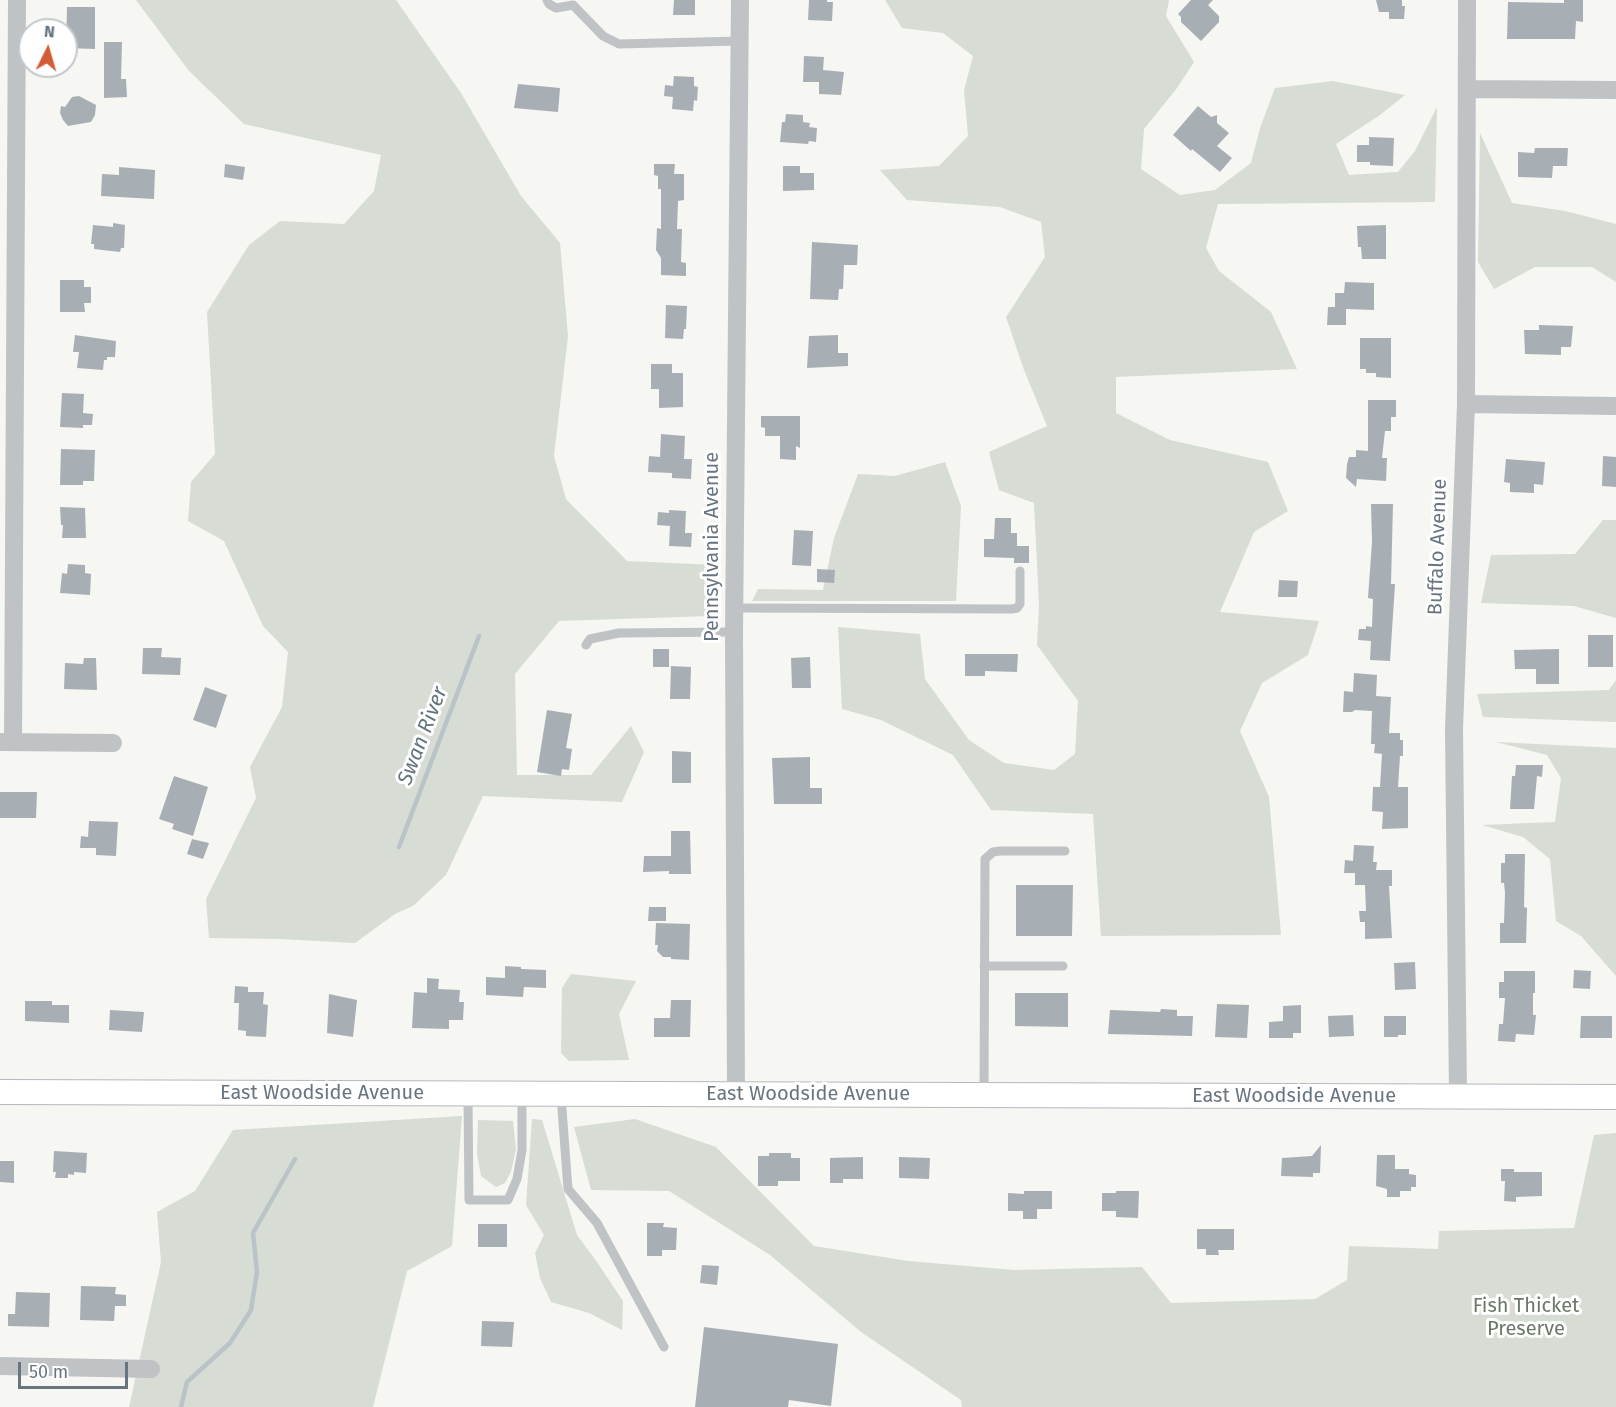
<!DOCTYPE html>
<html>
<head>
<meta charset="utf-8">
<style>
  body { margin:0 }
  #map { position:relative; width:1616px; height:1407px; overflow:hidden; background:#f6f6f3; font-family:"Fira Sans",sans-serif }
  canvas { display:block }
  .north { position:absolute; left:18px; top:18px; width:60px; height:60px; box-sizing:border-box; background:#fff; border:2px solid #c3c8cd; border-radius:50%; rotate:5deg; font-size:16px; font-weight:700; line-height:24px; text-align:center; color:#687581 }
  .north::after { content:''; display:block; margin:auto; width:21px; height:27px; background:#d25c36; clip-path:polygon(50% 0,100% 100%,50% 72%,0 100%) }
  .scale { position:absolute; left:18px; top:1362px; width:110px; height:27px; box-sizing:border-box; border:3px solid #687581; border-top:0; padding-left:8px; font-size:18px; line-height:21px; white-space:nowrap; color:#687581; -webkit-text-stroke:4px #fff; paint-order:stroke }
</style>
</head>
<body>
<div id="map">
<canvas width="1616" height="1407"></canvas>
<div class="north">N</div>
<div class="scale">50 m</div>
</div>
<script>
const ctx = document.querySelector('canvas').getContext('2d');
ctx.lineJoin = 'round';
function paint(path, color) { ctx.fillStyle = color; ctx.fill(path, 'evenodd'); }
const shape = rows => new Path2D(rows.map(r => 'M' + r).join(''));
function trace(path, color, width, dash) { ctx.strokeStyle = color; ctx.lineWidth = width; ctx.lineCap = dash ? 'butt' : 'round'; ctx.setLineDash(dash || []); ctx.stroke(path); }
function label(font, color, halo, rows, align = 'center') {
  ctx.font = font + ' "Fira Sans",sans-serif'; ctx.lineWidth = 6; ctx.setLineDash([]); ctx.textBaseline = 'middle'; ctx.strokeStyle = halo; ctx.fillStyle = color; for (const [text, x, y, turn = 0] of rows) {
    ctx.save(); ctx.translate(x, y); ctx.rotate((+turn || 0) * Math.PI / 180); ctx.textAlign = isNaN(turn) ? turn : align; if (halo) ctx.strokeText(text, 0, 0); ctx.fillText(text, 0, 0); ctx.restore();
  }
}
paint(shape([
  [136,0,396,0,461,93,521,196,560,243,568,336,554,456,566,499,627,561,717,565,710,616,559,621,515,674,517,775,591,775,631,726,644,752,622,802,483,796,446,875,413,906,395,914,355,943,279,939,209,938,206,899,256,798,250,767,282,707,288,652,263,626,224,541,188,521,191,482,215,454,207,312,249,245,280,221,344,224,374,191,381,155,244,124,189,71],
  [885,0,1169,0,1166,16,1194,62,1177,88,1144,129,1141,169,1180,195,1215,190,1251,163,1260,128,1275,88,1333,81,1405,95,1380,115,1336,144,1349,175,1398,172,1415,151,1437,107,1435,202,1218,204,1206,248,1219,271,1271,312,1297,369,1116,377,1116,413,1170,440,1268,462,1288,511,1254,532,1220,612,1319,621,1308,655,1262,683,1240,731,1269,797,1281,935,1101,936,1093,814,991,810,953,755,881,720,842,709,838,627,920,634,925,679,969,740,1004,763,1054,770,1075,754,1078,701,1037,645,1039,605,1034,503,999,490,989,452,1047,426,1024,370,1006,317,1045,257,1041,222,1000,207,907,200,880,170,939,166,968,136,964,90,973,56,943,33,902,28],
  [1480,133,1512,203,1565,211,1616,224,1616,282,1592,267,1535,267,1494,289,1478,262],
  [945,462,961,506,956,601,752,601,758,589,823,590,834,538,858,474,895,476],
  [1603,520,1616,520,1616,618,1574,606,1481,603,1491,555,1575,554],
  [1616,680,1616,722,1483,717,1477,694,1609,690],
  [1496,742,1616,748,1616,976,1581,936,1556,921,1550,859,1523,837,1482,825,1555,822,1561,778,1547,755],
  [571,974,636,981,619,1014,629,1060,569,1061,561,1053,562,988],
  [462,1116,452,1246,407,1271,373,1407,129,1407,161,1262,157,1212,195,1191,233,1130],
  [532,1119,542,1120,577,1235,597,1262,623,1301,622,1330,589,1313,551,1302,540,1278,535,1253,544,1235,526,1205],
  [635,1119,716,1147,814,1246,908,1261,1014,1270,1142,1267,1171,1303,1315,1299,1347,1280,1349,1246,1438,1249,1439,1231,1574,1228,1594,1135,1616,1133,1616,1407,962,1407,961,1400,861,1332,770,1255,669,1191,591,1190,574,1127],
  [478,1120,513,1121,516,1149,511,1172,505,1183,496,1187,481,1176,477,1154]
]), '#d7dcd4');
trace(shape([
  [399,847,479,636],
  [181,1407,187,1382,230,1343,251,1310,257,1272,253,1233,295,1159]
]), '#bac3c8', 4.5);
paint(shape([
  [674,0,695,0,695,15,673,15],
  [809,0,827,0,827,2,833,2,832,21,808,20],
  [1191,0,1213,0,1208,5,1219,16,1219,22,1201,41,1181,22,1181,17,1178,14],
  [1376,0,1402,0,1402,6,1405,6,1404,19,1389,19,1389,12,1379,12],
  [1564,0,1583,0,1583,22,1576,21,1575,39,1507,39,1508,2,1564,3],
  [67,7,95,7,95,49,66,48],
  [104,42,122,42,121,79,126,79,127,97,104,98],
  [804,56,824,57,823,70,844,72,841,95,819,94,819,82,803,82],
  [674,76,694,77,694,86,698,87,697,101,694,100,693,111,672,109,673,97,664,96,665,85,673,86],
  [518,84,560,88,558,112,514,108],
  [79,96,96,105,95,115,91,122,68,126,63,120,60,113,61,106,65,107,72,97],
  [1198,106,1211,117,1217,115,1217,123,1229,133,1217,146,1232,158,1220,172,1192,149,1191,151,1173,135],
  [786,114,803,115,803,122,810,123,809,127,817,128,816,142,809,141,808,144,780,142,782,122,785,122],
  [1369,137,1394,138,1393,166,1370,165,1370,162,1357,162,1357,145,1369,145],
  [1535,148,1568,148,1567,166,1553,166,1552,178,1518,177,1518,152,1534,153],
  [225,164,245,167,243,180,224,177],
  [654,164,675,164,674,174,684,174,684,200,678,201,677,229,682,229,681,262,686,263,686,276,661,275,661,258,656,250,657,228,661,229,661,189,658,189,658,176,654,175],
  [783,166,800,166,800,173,814,173,814,190,783,191],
  [119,167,155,170,154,199,101,196,102,174,119,175],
  [113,223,125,225,124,248,121,248,120,252,94,249,94,244,91,244,93,225,113,227],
  [1386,225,1386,259,1362,259,1361,247,1358,247,1357,226],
  [812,242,858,245,857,265,844,265,843,289,839,289,838,300,810,299],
  [60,280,84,280,84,287,91,287,91,303,84,303,85,312,60,312],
  [1345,282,1374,283,1374,310,1346,309,1346,325,1327,325,1328,307,1335,307,1335,293,1344,293],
  [666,305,687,306,686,329,684,329,683,339,665,338],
  [1539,325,1573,326,1571,347,1561,347,1561,355,1525,354,1524,330,1539,330],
  [75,335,116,341,115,357,107,357,107,360,104,360,103,370,77,368,79,352,73,352],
  [838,335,838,353,848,353,848,366,807,368,809,336],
  [1360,338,1391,338,1391,378,1376,377,1376,373,1366,373,1366,369,1360,369],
  [651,364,672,364,672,373,683,373,683,407,659,408,659,389,651,389],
  [62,393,84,394,83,413,93,414,92,425,83,425,83,428,60,427],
  [1368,400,1396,400,1396,417,1391,417,1391,431,1385,431,1382,458,1387,458,1386,481,1357,479,1356,487,1346,478,1347,464,1349,457,1356,457,1356,450,1368,451],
  [761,416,800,416,800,448,796,446,796,460,780,459,780,436,765,436,765,428,761,427],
  [661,434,685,436,684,459,692,459,691,479,672,478,672,473,648,472,649,456,660,457],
  [61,449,95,450,94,481,83,481,83,485,60,485],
  [1603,456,1616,457,1616,487,1602,486],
  [1506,459,1545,462,1543,485,1534,484,1534,493,1510,492,1510,483,1504,482],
  [1371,504,1393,504,1391,584,1395,584,1390,661,1370,660,1371,641,1358,640,1359,629,1366,629,1366,626,1372,627,1373,599,1368,598,1372,542],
  [60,507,85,508,86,538,62,538,63,525,61,525],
  [669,510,686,511,685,533,692,533,691,547,669,546,670,526,657,525,658,512,669,513],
  [995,518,1011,518,1011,533,1017,533,1017,546,1029,546,1029,563,1014,563,1014,558,984,557,984,539,994,539],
  [794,530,813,531,811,566,792,565],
  [68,564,85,565,85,573,91,574,90,595,60,593,62,573,67,574],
  [817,569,835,570,834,583,817,582],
  [1279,580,1298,581,1297,597,1278,597],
  [1588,635,1613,635,1613,667,1588,667],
  [143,648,162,648,161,657,181,658,180,675,142,674],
  [653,649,669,649,669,667,653,667],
  [1559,649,1559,684,1536,684,1536,669,1515,669,1514,650],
  [965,654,1018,654,1017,672,985,671,985,676,965,676],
  [810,657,811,688,792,688,791,658],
  [84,658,96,658,97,690,64,689,65,663,83,664],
  [671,666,691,667,690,699,670,699],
  [1354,673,1377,675,1376,696,1391,697,1389,733,1400,733,1400,740,1403,740,1403,756,1400,756,1398,787,1408,787,1408,828,1382,829,1383,812,1372,811,1373,787,1380,787,1382,754,1374,753,1375,744,1371,744,1372,711,1355,710,1352,712,1343,712,1344,691,1353,692],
  [205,687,227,695,216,728,193,720],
  [547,710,572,714,566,748,572,749,569,770,562,769,561,776,537,772],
  [672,751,691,752,691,783,672,783],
  [810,757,810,788,822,788,822,804,774,804,772,758],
  [1516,765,1543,765,1542,777,1537,776,1534,809,1510,809,1512,776,1515,776],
  [174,776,208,787,193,836,172,829,174,824,159,819],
  [0,792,37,792,36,818,0,818],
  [89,821,118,822,116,856,96,855,96,848,80,848,81,836,88,837],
  [671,831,690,831,691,874,669,874,669,871,643,872,644,856,671,856],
  [192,839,209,843,203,859,187,854],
  [1354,845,1374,846,1373,862,1377,862,1376,870,1392,870,1392,886,1389,886,1392,938,1365,939,1365,922,1360,922,1359,911,1366,911,1365,885,1355,885,1355,873,1344,873,1345,860,1353,861],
  [1505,854,1525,854,1524,907,1527,908,1526,943,1500,943,1500,923,1504,923,1505,893,1504,883,1501,883,1501,863,1505,863],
  [1016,885,1073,885,1072,936,1016,936],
  [649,907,666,907,666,921,648,921],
  [656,923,690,924,689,960,671,959,671,957,663,957,657,951,658,945,655,945],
  [1415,962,1416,989,1395,990,1394,963],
  [505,966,521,967,521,969,546,970,546,988,524,987,523,997,486,995,486,977,505,978],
  [1574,970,1591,971,1590,989,1573,988],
  [1504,971,1535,971,1535,993,1533,993,1533,1015,1536,1015,1534,1035,1516,1034,1515,1042,1498,1041,1499,1024,1503,1024,1505,998,1499,998,1499,982,1504,982],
  [427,978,439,979,438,989,460,990,459,1002,464,1002,463,1020,449,1020,449,1029,412,1028,414,992,427,993],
  [235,986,248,987,248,992,264,992,263,1004,268,1005,266,1037,246,1036,246,1031,238,1030,239,1003,234,1003],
  [1015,993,1068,993,1068,1027,1015,1026],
  [329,994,357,1000,353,1037,327,1033],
  [671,1000,691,1000,690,1037,654,1037,654,1018,670,1018],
  [25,1001,52,1001,52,1005,69,1005,69,1023,25,1021],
  [1217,1004,1249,1005,1247,1038,1215,1037],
  [1301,1005,1301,1033,1293,1033,1293,1038,1269,1038,1269,1022,1283,1021,1283,1006],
  [1161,1009,1177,1010,1177,1016,1193,1016,1192,1036,1108,1034,1110,1010,1160,1012],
  [110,1010,144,1012,142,1032,109,1030],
  [1353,1015,1354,1036,1329,1037,1328,1016],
  [1384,1016,1406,1016,1406,1035,1398,1035,1398,1037,1384,1037],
  [1581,1016,1612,1016,1612,1038,1580,1038],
  [1321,1145,1320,1173,1313,1173,1313,1177,1281,1176,1282,1158,1312,1156],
  [54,1151,87,1153,86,1173,74,1172,74,1175,68,1174,68,1178,55,1178,56,1172,53,1172],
  [769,1153,791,1153,791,1158,800,1158,800,1181,778,1181,778,1186,758,1186,758,1156,769,1156],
  [1377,1155,1395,1155,1395,1169,1409,1169,1409,1174,1416,1175,1416,1187,1411,1187,1411,1191,1400,1191,1400,1197,1387,1197,1387,1189,1376,1186],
  [863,1157,863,1179,843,1179,843,1183,830,1183,830,1158],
  [899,1157,930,1158,929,1179,899,1178],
  [0,1161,14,1161,14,1183,0,1182],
  [1501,1169,1514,1169,1514,1172,1542,1172,1542,1196,1516,1197,1516,1202,1504,1201,1505,1181,1501,1181],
  [1024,1191,1052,1191,1052,1209,1037,1209,1037,1219,1023,1219,1023,1211,1008,1211,1008,1193,1024,1194],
  [1116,1191,1139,1191,1138,1218,1116,1217,1116,1211,1102,1211,1102,1193,1116,1193],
  [647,1223,664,1223,663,1227,677,1228,676,1250,662,1250,662,1256,647,1256],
  [478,1224,507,1224,507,1247,478,1247],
  [1197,1229,1234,1229,1234,1250,1218,1250,1219,1255,1206,1255,1206,1249,1197,1249],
  [702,1265,719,1266,717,1285,700,1283],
  [81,1286,116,1287,115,1294,126,1295,126,1306,115,1306,114,1321,80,1320],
  [16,1292,50,1293,49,1327,8,1326,8,1314,15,1314],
  [482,1321,514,1322,512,1347,481,1346],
  [704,1327,838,1344,831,1406,789,1400,788,1407,695,1407]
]), '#a8afb4');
const secondary = shape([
  [0,1092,1616,1097]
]);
trace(secondary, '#b4b8bc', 26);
trace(shape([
  [547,0,549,4,556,8,573,5],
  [573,5,603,36,619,44,739,41],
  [734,608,1012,609,1017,608,1020,604,1020,571],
  [586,645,590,639,619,633,734,632],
  [984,966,1063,966],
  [984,1095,985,859,993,852,1000,851,1065,851],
  [468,1096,469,1200,508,1200,517,1179,522,1150,522,1095],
  [561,1096,568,1189,597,1223,664,1347]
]), '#bfc3c6', 9);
trace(shape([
  [1468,89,1616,90],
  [1466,404,1616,406],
  [0,742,113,743],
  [13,742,17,0],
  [736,1094,734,632,740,0],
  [1458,1096,1454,729,1466,404,1467,0],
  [0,1366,151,1369]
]), '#bfc3c6', 18);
trace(secondary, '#fff', 24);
label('20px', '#687581', '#fff', [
  ["Pennsylvania Avenue",712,547,-90],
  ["Buffalo Avenue",1438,547,-88],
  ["East Woodside Avenue",322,1093],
  ["East Woodside Avenue",808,1094],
  ["East Woodside Avenue",1294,1096]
]);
label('20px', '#697966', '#fff', [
  ["Fish Thicket",1526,1306],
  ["Preserve",1526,1329]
]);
label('italic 21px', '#63767e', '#fff', [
  ["Swan River",423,736,-69]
]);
</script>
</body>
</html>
